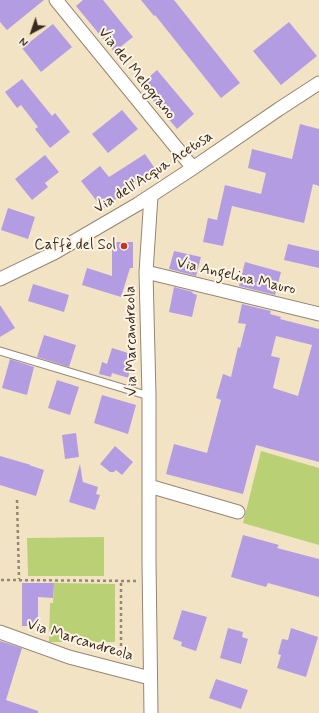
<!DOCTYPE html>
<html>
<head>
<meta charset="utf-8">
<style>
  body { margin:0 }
  #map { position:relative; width:319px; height:713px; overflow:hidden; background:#f2e3c5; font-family:Mynerve,sans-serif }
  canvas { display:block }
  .north { position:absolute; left:12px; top:12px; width:40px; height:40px; -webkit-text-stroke:3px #fcf5e5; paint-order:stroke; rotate:220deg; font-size:11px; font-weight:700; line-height:16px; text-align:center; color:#3b2a1e }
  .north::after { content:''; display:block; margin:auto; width:14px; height:18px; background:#3b2a1e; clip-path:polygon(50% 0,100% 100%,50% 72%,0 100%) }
</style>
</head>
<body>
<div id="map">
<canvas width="319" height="713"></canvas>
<div class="north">N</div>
</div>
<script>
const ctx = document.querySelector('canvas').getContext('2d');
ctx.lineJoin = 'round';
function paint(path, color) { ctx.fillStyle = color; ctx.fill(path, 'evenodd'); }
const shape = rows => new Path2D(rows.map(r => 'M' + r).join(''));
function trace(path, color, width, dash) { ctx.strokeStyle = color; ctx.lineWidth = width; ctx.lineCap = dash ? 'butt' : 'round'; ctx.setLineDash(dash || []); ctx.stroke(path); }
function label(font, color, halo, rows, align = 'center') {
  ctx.font = font + ' Mynerve,sans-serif'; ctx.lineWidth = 4; ctx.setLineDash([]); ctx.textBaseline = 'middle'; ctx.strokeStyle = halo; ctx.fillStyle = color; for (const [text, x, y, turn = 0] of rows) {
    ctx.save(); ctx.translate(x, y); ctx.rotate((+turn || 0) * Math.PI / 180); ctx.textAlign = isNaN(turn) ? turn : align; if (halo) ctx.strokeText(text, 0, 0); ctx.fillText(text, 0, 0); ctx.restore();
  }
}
paint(shape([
  [261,451,319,468,319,545,243,523],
  [104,537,104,576,28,576,27,538],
  [54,583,115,584,115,642,49,642,50,603,53,603]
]), '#b9d075');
paint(shape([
  [0,0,44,0,7,30,0,22],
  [83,0,103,0,133,37,114,52,76,6],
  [141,0,174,0,240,83,221,98,155,15,154,16],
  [289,22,317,56,281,85,253,51],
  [53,24,72,47,41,72,22,48],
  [157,70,194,114,177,129,140,85],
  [22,79,52,116,55,113,70,132,50,148,35,129,38,127,21,105,17,108,5,92],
  [122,110,138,129,108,153,92,134],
  [300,124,319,129,319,186,313,184,304,223,232,206,223,246,203,242,208,218,217,220,225,185,261,194,266,173,248,168,252,149,292,159],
  [145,154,156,170,122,192,123,194,103,209,81,181,100,166,109,177],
  [45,155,59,172,45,183,48,187,32,200,15,179],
  [8,208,35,217,28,239,1,230],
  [112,242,133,242,133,268,130,268,121,297,82,285,87,268,112,276],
  [288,244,319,251,319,268,284,260],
  [174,251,201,257,196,276,169,269],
  [245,262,281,272,275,295,239,286],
  [33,284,69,295,64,312,28,301],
  [174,287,193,292,192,293,197,295,192,317,169,312],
  [242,304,271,311,270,314,281,317,280,319,319,329,319,462,256,445,243,494,166,474,174,444,207,453,221,400,216,398,223,374,231,377,238,347,240,348,246,324,238,323],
  [276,336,312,345,298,396,273,388,280,358,271,356],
  [0,305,15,328,0,337],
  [44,335,76,345,69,367,37,357],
  [112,348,128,353,129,378,112,373,111,377,99,374,102,362,107,364],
  [10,359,34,367,27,395,2,388],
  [57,380,79,387,70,415,48,408],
  [102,395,136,405,128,434,94,423],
  [76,433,79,457,65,459,62,435],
  [115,446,133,462,122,475,116,470,114,472,110,472,100,464],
  [0,456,31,465,29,465,44,470,36,496,0,485],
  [80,464,83,483,83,482,98,487,96,494,100,495,95,510,69,502],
  [243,535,279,545,277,548,319,559,319,597,268,583,266,587,231,577],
  [22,583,54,583,53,598,38,597,38,626,22,626],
  [182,610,207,617,196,651,181,646,182,642,173,639],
  [228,628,243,632,242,637,248,639,241,664,220,658],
  [291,628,318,637,306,677,277,668,281,655,278,654,282,639,288,640],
  [0,641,22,648,6,700,38,711,38,713,0,713],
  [216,679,248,690,241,709,209,698]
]), '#b49ce2');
const lane = shape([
  [0,351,149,396]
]);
const street = shape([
  [56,0,193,168],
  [146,272,319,314],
  [0,279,54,253,138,204,193,168,279,109,319,83],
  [149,486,238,512],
  [0,632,69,657,150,678],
  [151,713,149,561,149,396,146,272,151,196]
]);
trace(lane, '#968672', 9);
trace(street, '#968672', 15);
trace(shape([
  [17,500,19,579],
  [1,580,137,581],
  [121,658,121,580]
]), '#968672', 2.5, [3, 3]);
trace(lane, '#fff', 7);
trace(street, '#fff', 13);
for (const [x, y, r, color] of [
  [124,246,4,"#c8321e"]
]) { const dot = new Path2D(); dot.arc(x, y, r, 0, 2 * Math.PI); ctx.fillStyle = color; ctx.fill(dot); trace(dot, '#fcf5e5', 1.5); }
label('15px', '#3b2a1e', '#fcf5e5', [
  ["Via del Melograno",136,74,51],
  ["Via dell'Acqua Acetosa",154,173,-33],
  ["Via Angelina Mauro",236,277,13],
  ["Via Marcandreola",132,341,-91],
  ["Via Marcandreola",80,641,17]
]);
label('15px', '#3b2a1e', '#fcf5e5', [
  ["Caffè del Sol",116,246]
], 'right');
</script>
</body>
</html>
